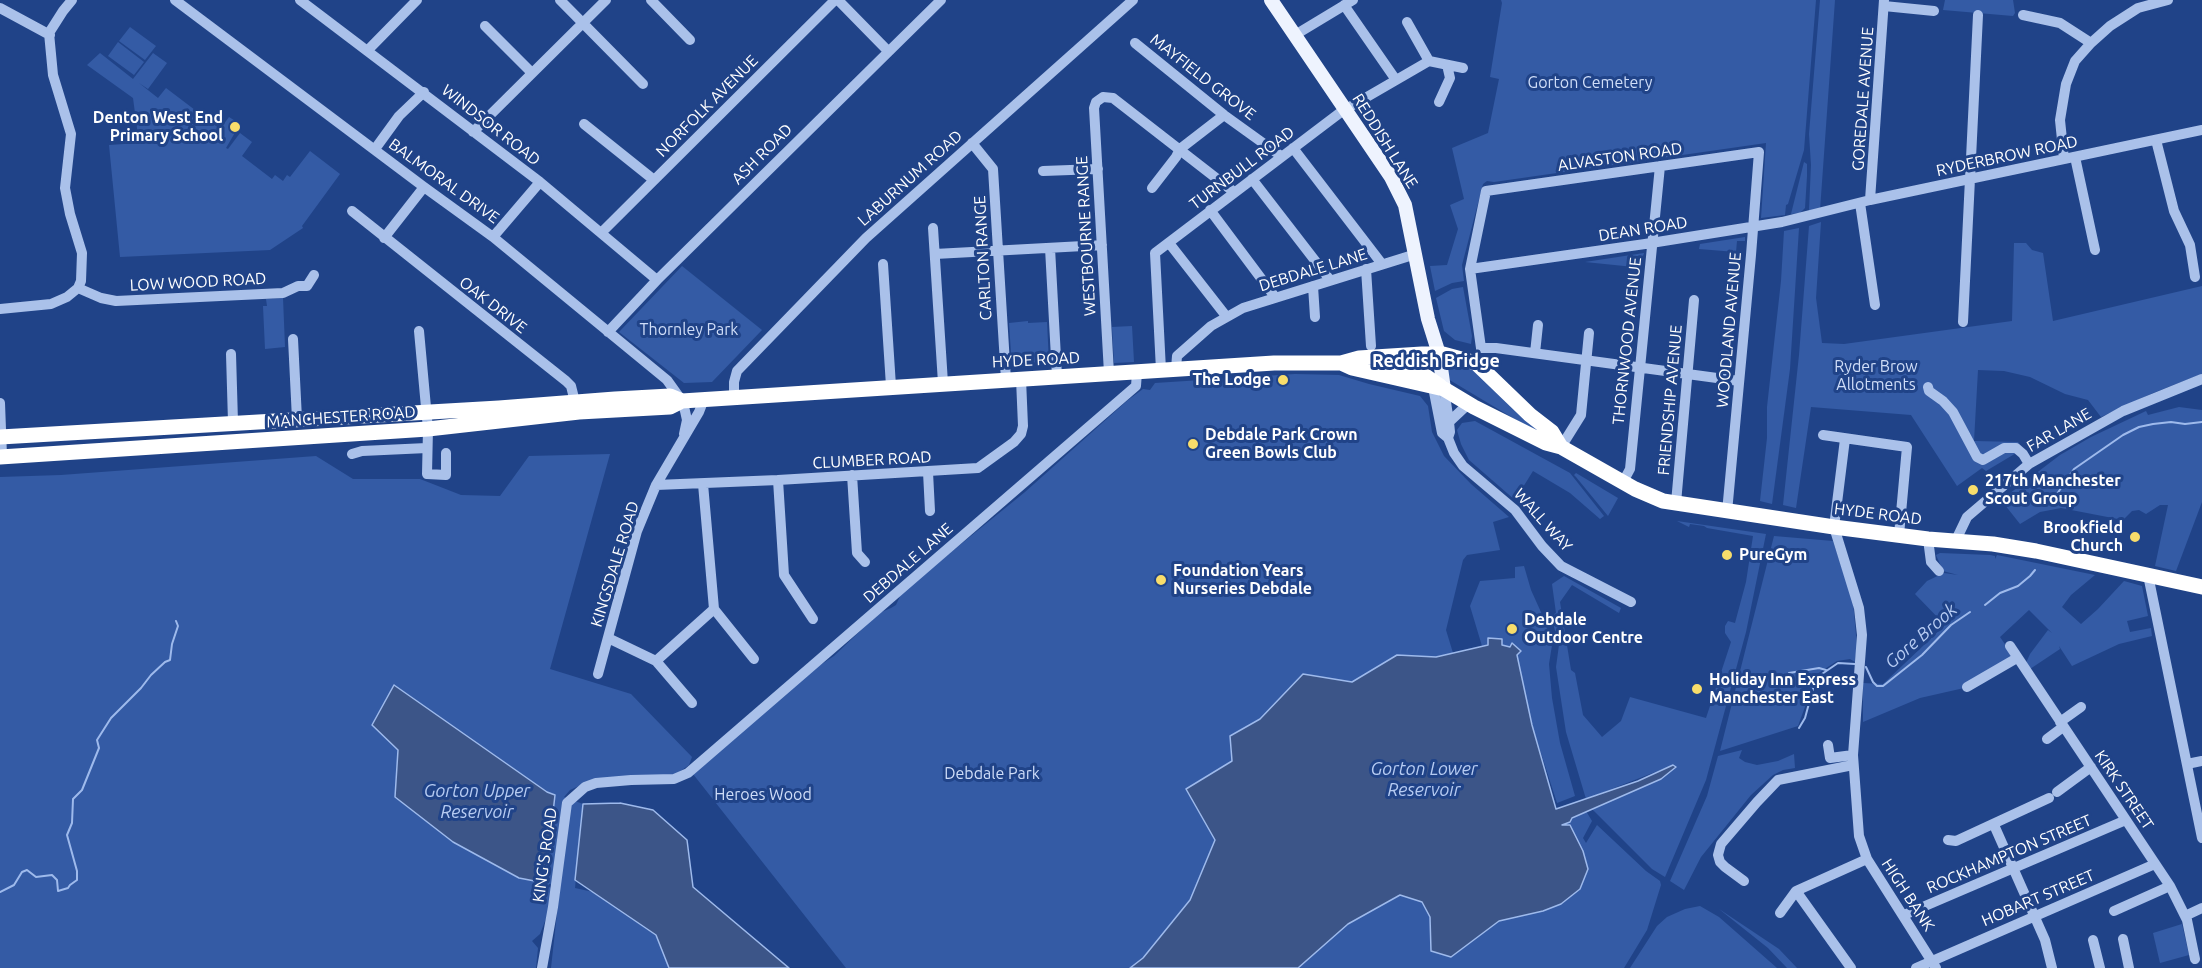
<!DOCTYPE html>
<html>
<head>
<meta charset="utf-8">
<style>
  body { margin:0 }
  canvas { display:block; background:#204388 }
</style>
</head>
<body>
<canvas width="2202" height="968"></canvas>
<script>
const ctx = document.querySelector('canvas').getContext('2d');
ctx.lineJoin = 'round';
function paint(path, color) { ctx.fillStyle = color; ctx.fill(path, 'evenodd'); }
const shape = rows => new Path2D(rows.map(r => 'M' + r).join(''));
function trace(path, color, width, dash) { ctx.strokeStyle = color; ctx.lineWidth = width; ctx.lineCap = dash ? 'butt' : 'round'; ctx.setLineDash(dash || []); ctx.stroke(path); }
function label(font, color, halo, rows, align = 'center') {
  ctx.font = font + ' Ubuntu,sans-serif'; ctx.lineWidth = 6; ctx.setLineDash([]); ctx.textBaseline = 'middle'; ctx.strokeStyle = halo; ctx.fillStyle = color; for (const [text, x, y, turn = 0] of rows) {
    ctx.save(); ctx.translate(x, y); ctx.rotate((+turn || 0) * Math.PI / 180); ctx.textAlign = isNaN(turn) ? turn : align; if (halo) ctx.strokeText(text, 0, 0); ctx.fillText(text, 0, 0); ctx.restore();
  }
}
paint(shape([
  [1501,0,1816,0,1804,150,1788,204,1786,205,1785,215,1761,218,1766,143,1494,182,1487,181,1483,184,1462,265,1464,281,1452,283,1435,291,1430,266,1447,265,1458,229,1450,205,1464,199,1452,148,1488,133,1499,79,1490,77,1502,3],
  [1820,0,1835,0,1820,210,1809,210,1811,165,1809,134],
  [1945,0,2013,0,2015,13,2013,16,1943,10],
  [130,27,156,46,145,60,119,41],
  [118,42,144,62,134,75,108,56],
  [100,53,133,79,153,53,167,63,148,89,139,83,158,98,166,88,220,129,229,117,240,124,226,148,228,149,240,133,252,142,242,156,272,179,275,175,283,181,287,175,290,177,310,151,340,174,302,226,303,228,270,250,120,257,109,145,139,143,133,98,87,65],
  [1804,162,1807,164,1807,176,1805,208,1800,213,1791,214],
  [1821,222,1816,298,1822,343,1844,344,2012,321,2014,243,2026,243,2032,250,2043,253,2053,321,2202,286,2202,374,2153,393,2101,417,2088,400,2065,394,2030,377,2004,371,1978,370,1974,441,2018,442,2023,449,1986,471,1982,468,1957,486,1911,415,1811,407,1796,508,1783,505,1799,355,1809,226],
  [1799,228,1790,369,1772,504,1760,501,1767,438,1767,407,1781,281,1784,231],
  [1745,237,1745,241,1737,241,1736,252,1699,249,1700,244],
  [1644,253,1643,256,1635,256,1634,267,1585,262],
  [682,266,762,330,712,382,684,383,619,332],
  [1463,287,1472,336,1471,344,1455,340,1444,331,1436,298,1452,289],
  [283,298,285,347,265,349,263,306,267,306,266,299],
  [1028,321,1028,323,1047,322,1049,363,1047,366,1012,368,1009,323],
  [1132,326,1134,362,1114,363,1112,327],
  [1446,364,1457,364,1478,372,1548,439,1448,379],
  [1295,374,1339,375,1369,384,1420,396,1428,406,1432,432,1444,456,1471,484,1509,517,1493,522,1500,550,1467,555,1463,560,1446,630,1453,653,1436,657,1397,655,1352,682,1303,674,1260,719,1230,736,1232,761,1186,789,1215,840,1190,900,1143,958,1130,968,846,968,693,774,802,677,834,656,879,613,891,608,896,605,902,592,1025,492,1128,400,1143,389,1150,390,1155,383],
  [2179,407,2202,410,2202,502,2176,571,2155,566,2168,505,2160,505,2146,514,2139,510,2132,511,2123,520,2061,508,2040,512,2020,524,2001,500,2060,455,2091,437,2146,411,2148,415],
  [1475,421,1570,473,1604,516,1600,519,1570,493,1533,471,1515,500,1469,460,1461,444,1457,430,1462,423],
  [610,454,550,669,631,694,692,757,689,765,675,775,592,780,570,790,564,797,583,804,575,888,593,892,656,935,669,968,551,968,560,886,549,884,548,887,553,888,547,916,540,934,532,941,538,948,536,968,0,968,0,477,61,475,316,456,353,479,420,479,461,495,500,496,529,456],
  [398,750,547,792,555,795,395,797],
  [1576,473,1618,498,1608,516,1576,477,1574,475],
  [1677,521,1766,534,1746,632,1706,780,1665,877,1652,869,1592,809,1661,779,1673,765,1586,799,1566,732,1556,667,1559,645,1551,616,1556,613,1552,584,1564,576,1621,608,1619,613,1572,585,1560,602,1571,670,1575,673,1583,715,1602,737,1621,721,1630,697,1706,718,1731,642,1725,633,1725,626,1728,621,1735,623,1746,582,1753,536,1707,528,1704,526,1690,524,1689,527],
  [1774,536,1833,541,1853,602,1857,646,1855,662,1850,659,1837,661,1817,674,1798,726,1720,751],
  [1940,553,1990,555,1995,556,1995,559,1997,555,2095,575,2071,595,2062,607,2081,624,2098,609,2124,581,2142,586,2148,616,2127,621,2130,632,2151,628,2152,636,2119,644,2072,666,2059,646,2060,649,2030,669,2026,663,2030,654,2048,630,2052,633,2029,610,2000,637,2013,656,1964,688,1920,698,1863,722,1863,683,1883,684,1945,625,1915,594,1927,581,1944,573,1958,575,1943,571,1936,555],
  [1524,566,1531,590,1545,621,1552,645,1549,664,1552,698,1560,743,1575,796,1557,803,1532,725,1517,654,1521,652,1511,644,1510,647,1502,645,1502,639,1488,639,1488,644,1482,646,1470,606,1480,581,1515,578,1515,567],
  [1742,750,1739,758,1745,762,1757,765,1778,761,1794,754,1795,768,1783,770,1773,775,1751,795,1701,857,1684,890,1670,881,1707,796,1718,756],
  [1586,811,1592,821,1583,838,1586,843,1597,825,1646,871,1660,881,1661,885,1647,930,1624,968,1298,968,1348,924,1400,895,1422,902,1430,917,1431,951,1451,957,1499,921,1543,911,1561,904,1568,899,1562,825],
  [1700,906,1719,917,1777,968,1630,968,1657,926,1667,917,1685,909],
  [1719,909,1779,949,1797,968,1787,968,1768,948],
  [2182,924,2189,955,2160,963,2153,933]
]), '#345ba5');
const water = shape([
  [1488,638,1502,639,1502,645,1510,647,1512,643,1521,651,1517,655,1532,725,1556,809,1638,781,1673,765,1676,767,1661,779,1572,818,1570,822,1562,825,1570,825,1583,851,1588,869,1580,889,1561,904,1543,911,1499,921,1451,957,1431,951,1430,917,1422,902,1400,895,1348,924,1298,968,1130,968,1143,958,1190,900,1215,840,1186,789,1232,761,1230,736,1260,719,1303,674,1352,682,1397,655,1436,657,1488,645,1488,638],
  [394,685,547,792,555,795,545,883,519,878,453,842,395,797,398,750,372,725,394,685],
  [620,803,653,810,687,840,693,887,789,968,669,968,656,935,575,880,583,804,620,803]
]);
paint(water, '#3c5588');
trace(water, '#9ebaec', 1.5);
trace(shape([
  [2057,494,2074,469,2123,435,2139,427,2153,424,2171,422,2185,424,2202,422],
  [1985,605,2000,593,2018,586,2030,576,2035,570],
  [1866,667,1873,682,1877,686,1883,686,1922,655,1951,625,1970,612],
  [1789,673,1819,668,1826,670],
  [1799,728,1805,718,1814,685,1819,676,1838,663,1855,664],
  [0,892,14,885,22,872,27,870,36,877,52,875,57,880,58,891,68,888,70,885,77,880,77,871,67,835,72,823,73,799,82,790,99,748,97,740,111,718,141,688,151,675,165,662,170,660,172,644,178,626,176,621]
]), '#9ebaec', 2);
trace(shape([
  [175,0,424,187,493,237,667,380,682,401,685,411,687,420,684,434],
  [300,0,540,182,657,280],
  [560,0,643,84],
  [651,0,690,40],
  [838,0,888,51],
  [1344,5,1396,80],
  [1884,6,1934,11],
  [0,8,50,35],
  [2023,15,2060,23,2091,43],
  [1407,22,1429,61,1463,68],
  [485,26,531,72],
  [1295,35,1353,0],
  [1135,43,1224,115,1281,156],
  [367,51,417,0],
  [1439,102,1450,78,1447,65],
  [584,124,654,180],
  [473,132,606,0],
  [2156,140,2174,211,2190,245,2195,277],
  [972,143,993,169,1006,380],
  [1293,148,1382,264],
  [375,149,399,116,424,92],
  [2075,157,2095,250],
  [2064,159,2060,120,2066,84,2075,61,2091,43,2110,26,2138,8,2168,0],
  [1043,171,1098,169],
  [1252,179,1330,280],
  [1152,188,1176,157,1180,149,1224,115],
  [1870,200,1884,0],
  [1860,203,1875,305],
  [1210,210,1275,297],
  [352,211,566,381,571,386,575,402],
  [933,228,943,383],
  [601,233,835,0],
  [493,237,540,182],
  [384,238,424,187],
  [1169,243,1226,316],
  [1050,248,1057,376],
  [935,254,1102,245],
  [883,264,891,386],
  [1366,269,1371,346],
  [1470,269,1645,244,1782,222,1870,200,2202,130],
  [1313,286,1315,317],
  [78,288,101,298,116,301,283,293,298,286,307,286,314,275],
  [0,309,51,304,67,297,78,288,81,281,82,253,70,214,65,188,71,134,53,75,49,33,63,11,72,0],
  [1963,322,1978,15],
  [419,331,428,429,427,474,446,475,446,453],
  [608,332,657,280,941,0],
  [293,339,297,419],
  [1535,353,1538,325],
  [231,354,233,422],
  [1176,369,1177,356,1211,326,1243,308,1416,254],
  [1161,370,1155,253,1341,112,1429,61],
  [1109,373,1094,108,1096,102,1103,97,1113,98,1234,192],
  [1433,387,1442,433,1448,438,1454,453,1463,466,1515,510,1542,546,1561,566,1631,602],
  [1928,387,1929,391,1943,401,1953,412,1977,457,1983,460,2004,448,2016,448,2023,454,2029,464],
  [1444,389,1449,422],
  [734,397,734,382,737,371,866,238,1133,0],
  [0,403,2,456],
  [1823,435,1907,447,1899,535],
  [1448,438,1450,432,1449,422,1465,407,1474,407],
  [1845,439,1834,527,1859,608,1862,635,1853,755,1859,836,1867,859,1936,968],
  [1561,447,1581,415,1589,333],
  [352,454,362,451,427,448],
  [928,472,930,511],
  [852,475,857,553,865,562],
  [778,480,784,575,813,619],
  [1623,482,1630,469,1660,166],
  [703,484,714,609,754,659],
  [656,485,778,480,978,468,1014,442,1021,434,1023,426,1021,379],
  [1676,503,1694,300],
  [1727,512,1751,255,1759,152,1486,191,1470,269,1481,348,1496,348,1739,381],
  [1928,539,1931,562,1939,571],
  [1956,540,1967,517,2029,464,2123,411,2202,379],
  [2148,575,2202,838],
  [608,638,656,661,692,703],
  [2010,646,2170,886,2187,920,2195,959],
  [656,661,714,609],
  [598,674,637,531,656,485,699,412,704,399],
  [1967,687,2017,658],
  [2060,722,2081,707],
  [2047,739,2063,727],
  [1828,745,1830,758,1853,755],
  [2187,764,2202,761],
  [2057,792,2091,767],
  [1994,825,2045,940,2052,968],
  [1948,840,1956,841,2049,798],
  [1744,881,1725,867,1720,862,1718,855,1721,844,1757,802,1778,780,1853,765],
  [1796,891,1851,968],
  [2114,911,2170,886],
  [1780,913,1796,891,1867,859],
  [1904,915,2126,820],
  [2185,916,2202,908],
  [2123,939,2129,968],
  [2093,940,2100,968],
  [542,968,553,907,567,803,585,787,596,783,631,780,674,779,688,773,1136,386,1137,372],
  [1916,968,2155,864]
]), '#aac1ea', 10);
trace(shape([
  [1271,0,1391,177,1405,205,1428,319,1439,354,1444,389]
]), '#eef3fe', 14);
trace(shape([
  [1384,358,1424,375,1440,386],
  [1341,363,1352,368,1444,389,1474,407,1546,443,1561,447,1635,489,1663,501,1834,527,1928,539,1993,544,2036,551,2202,587],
  [0,437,499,408,615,399,670,396,682,401],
  [0,457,428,429,579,412,670,407,682,401,1274,363,1341,363,1359,358,1422,354,1443,354,1476,363,1530,415,1552,432,1561,447]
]), '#fff', 15);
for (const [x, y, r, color] of [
  [235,127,6,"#f8dd6b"],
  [1283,380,6,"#f8dd6b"],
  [1193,444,6,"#f8dd6b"],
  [1973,490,6,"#f8dd6b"],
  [2135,537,6,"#f8dd6b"],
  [1727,555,6,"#f8dd6b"],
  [1161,580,6,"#f8dd6b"],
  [1512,629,6,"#f8dd6b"],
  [1697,689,6,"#f8dd6b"]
]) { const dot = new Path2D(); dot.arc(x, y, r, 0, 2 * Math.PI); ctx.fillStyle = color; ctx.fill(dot); trace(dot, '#204388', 2); }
label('16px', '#fff', '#204388', [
  ["MAYFIELD GROVE",1203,77,38],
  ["GOREDALE AVENUE",1863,99,-86],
  ["NORFOLK AVENUE",707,106,-45],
  ["WINDSOR ROAD",491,125,38],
  ["REDDISH LANE",1385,141,58],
  ["ASH ROAD",762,154,-45],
  ["RYDERBROW ROAD",2007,156,-12],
  ["ALVASTON ROAD",1620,157,-8],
  ["TURNBULL ROAD",1242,168,-37],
  ["LABURNUM ROAD",910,178,-42],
  ["BALMORAL DRIVE",444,181,36],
  ["DEAN ROAD",1643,229,-9],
  ["WESTBOURNE RANGE",1086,236,-93],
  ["CARLTON RANGE",983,258,-93],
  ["DEBDALE LANE",1313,270,-17],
  ["LOW WOOD ROAD",198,282,-3],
  ["OAK DRIVE",493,305,38],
  ["WOODLAND AVENUE",1729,330,-85],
  ["THORNWOOD AVENUE",1627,341,-84],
  ["HYDE ROAD",1036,360,-3],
  ["FRIENDSHIP AVENUE",1670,400,-85],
  ["MANCHESTER ROAD",341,417,-4],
  ["FAR LANE",2059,430,-30],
  ["CLUMBER ROAD",872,460,-3],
  ["HYDE ROAD",1878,514,7],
  ["WALL WAY",1543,520,48],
  ["DEBDALE LANE",908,563,-41],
  ["KINGSDALE ROAD",615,564,-73],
  ["KIRK STREET",2124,790,56],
  ["ROCKHAMPTON STREET",2009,854,-23],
  ["KING'S ROAD",545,855,-82],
  ["HIGH BANK",1908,895,57],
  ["HOBART STREET",2038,898,-23]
]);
label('16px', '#cfddf8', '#204388', [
  ["Gorton Cemetery",1590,83],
  ["Thornley Park",689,330],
  ["Ryder Brow",1876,367],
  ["Allotments",1876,385],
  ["Debdale Park",992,774],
  ["Heroes Wood",763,795]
]);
label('bold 16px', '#fff', '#204388', [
  ["Denton West End",223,118,"right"],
  ["Primary School",223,136,"right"],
  ["The Lodge",1271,380,"right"],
  ["Debdale Park Crown",1205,435],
  ["Green Bowls Club",1205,453],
  ["217th Manchester",1985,481],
  ["Scout Group",1985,499],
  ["Brookfield",2123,528,"right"],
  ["Church",2123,546,"right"],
  ["PureGym",1739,555],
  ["Foundation Years",1173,571],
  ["Nurseries Debdale",1173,589],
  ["Debdale",1524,620],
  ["Outdoor Centre",1524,638],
  ["Holiday Inn Express",1709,680],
  ["Manchester East",1709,698]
], 'left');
label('bold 18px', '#fff', '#204388', [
  ["Reddish Bridge",1436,361]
]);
label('italic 18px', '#b6cbf2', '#204388', [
  ["Gore Brook",1921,636,-41],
  ["Gorton Lower",1424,769],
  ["Reservoir",1424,790],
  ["Gorton Upper",477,791],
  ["Reservoir",477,812]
]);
</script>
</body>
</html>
